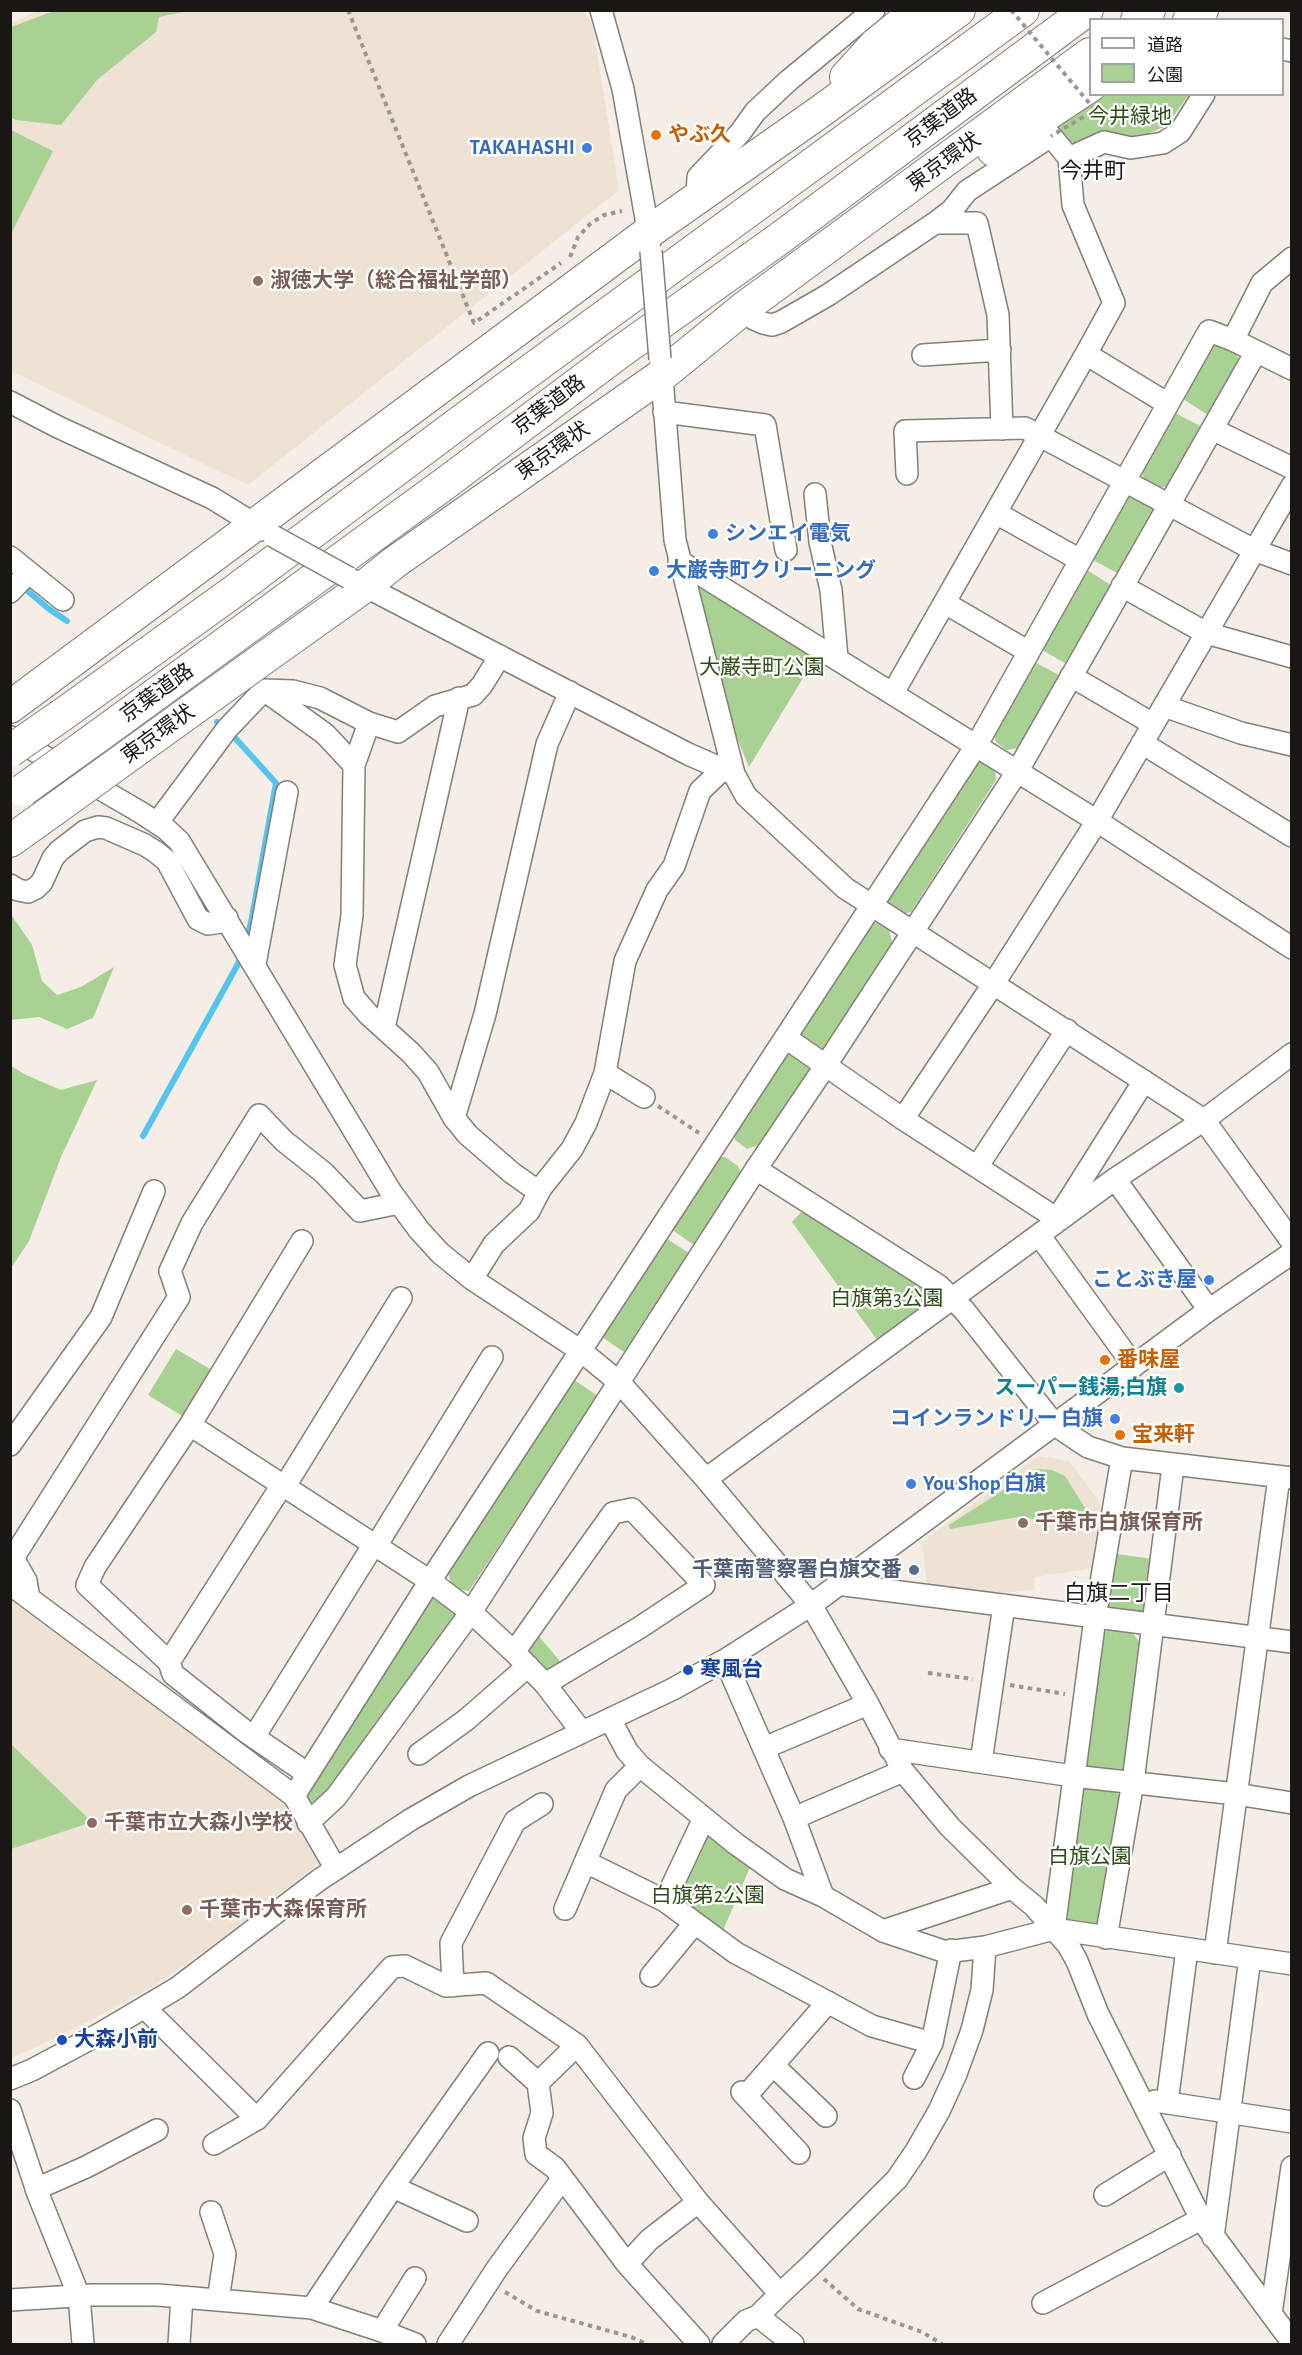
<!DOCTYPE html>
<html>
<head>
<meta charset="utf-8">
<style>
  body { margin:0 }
  #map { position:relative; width:1302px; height:2355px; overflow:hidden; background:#f4eee7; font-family:"Alegreya Sans","Noto Sans JP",sans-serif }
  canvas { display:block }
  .frame { position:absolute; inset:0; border:12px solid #1a1815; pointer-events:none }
  .legend { position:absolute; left:1089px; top:18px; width:195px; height:78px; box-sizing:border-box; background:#fff; border:2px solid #a3a3a1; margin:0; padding:8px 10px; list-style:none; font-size:18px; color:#1a1815 }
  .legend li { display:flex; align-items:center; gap:12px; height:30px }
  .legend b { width:30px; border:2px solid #a3a3a1 }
</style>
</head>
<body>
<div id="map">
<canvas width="1302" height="2355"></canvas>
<div class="frame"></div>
<ul class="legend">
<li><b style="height:8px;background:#fff"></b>道路</li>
<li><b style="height:16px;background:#aad194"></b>公園</li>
</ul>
</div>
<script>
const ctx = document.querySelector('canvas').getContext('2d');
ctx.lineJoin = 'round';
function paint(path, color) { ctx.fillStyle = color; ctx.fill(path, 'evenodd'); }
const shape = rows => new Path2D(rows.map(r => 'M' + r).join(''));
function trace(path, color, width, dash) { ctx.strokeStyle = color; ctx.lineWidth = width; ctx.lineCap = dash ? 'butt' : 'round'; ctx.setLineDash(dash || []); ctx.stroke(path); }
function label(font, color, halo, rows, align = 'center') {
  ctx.font = font + ' "Alegreya Sans","Noto Sans JP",sans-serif'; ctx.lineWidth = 4.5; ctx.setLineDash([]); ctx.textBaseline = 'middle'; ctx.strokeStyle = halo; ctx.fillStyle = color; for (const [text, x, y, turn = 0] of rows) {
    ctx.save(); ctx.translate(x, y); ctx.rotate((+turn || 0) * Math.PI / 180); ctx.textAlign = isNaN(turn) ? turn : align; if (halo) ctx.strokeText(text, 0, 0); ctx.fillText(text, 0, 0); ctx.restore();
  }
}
paint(shape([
  [40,10,584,11,593,27,619,190,248,485,11,371,10,24],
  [1038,1456,1069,1461,1101,1504,1094,1568,1035,1577,1034,1590,997,1593,927,1584,922,1542],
  [10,1590,282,1797,325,1859,211,1946,154,1986,63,2035,11,2058]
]), '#eee2d5');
paint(shape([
  [93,11,187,11,159,17,156,32,97,80,61,125,16,120,11,118,11,27,54,11],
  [1098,95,1189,95,1166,126,1131,141,1078,146,1067,142,1052,126],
  [11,130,53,151,11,234],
  [1220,344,1236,352,1239,360,1208,415,1183,399,1214,345],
  [1175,413,1200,426,1168,486,1159,488,1144,479,1142,473],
  [1135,494,1150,502,1153,509,1117,573,1093,560,1128,498],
  [1087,570,1111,585,1065,663,1042,650],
  [703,584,817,655,749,767,736,735,697,589],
  [1036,663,1059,675,1019,748,1006,750,996,742,993,733],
  [984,761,995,767,996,780,911,912,898,915,888,907,887,897,971,764],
  [10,913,32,945,42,981,57,995,81,987,114,967,93,1018,67,1029,39,1017,11,1020],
  [878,923,889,930,892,942,821,1051,798,1034,867,924],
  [789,1048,813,1064,759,1145,747,1149,735,1140,734,1132],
  [11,1066,26,1075,61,1090,97,1080,61,1157,29,1241,11,1268],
  [718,1157,725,1157,738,1166,741,1174,694,1245,671,1229],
  [804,1209,931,1290,935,1305,880,1344,792,1222],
  [664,1237,689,1253,624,1352,599,1335],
  [176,1349,215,1372,187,1419,148,1395],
  [574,1380,598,1396,469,1591,461,1590,451,1583,448,1573],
  [1036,1469,1052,1470,1065,1476,1090,1516,1040,1522,1024,1516,950,1529,949,1525],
  [1111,1553,1152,1559,1145,1608,1134,1617,1113,1613,1104,1603],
  [435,1595,461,1618,319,1802,310,1803,304,1798,305,1792],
  [1111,1628,1131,1631,1141,1644,1123,1769,1114,1777,1090,1774,1082,1764,1099,1636],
  [537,1634,564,1666,550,1676,526,1651],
  [11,1744,92,1822,11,1849],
  [1089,1784,1113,1787,1120,1797,1101,1929,1070,1925,1060,1916,1078,1792],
  [709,1828,753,1860,719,1940,674,1905]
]), '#aad194');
trace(shape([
  [10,576,49,609,67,621],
  [217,722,227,729,276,783,251,923,245,942],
  [143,1136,238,964,241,954]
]), '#55c4ee', 6);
const minor = shape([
  [601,10,623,89,650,241],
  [1282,49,1292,51],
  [1069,158,1104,142,1131,148,1163,143,1180,132,1204,94],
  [697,198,698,177,740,133,755,112,788,81,874,10],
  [935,223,977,223,998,315,1002,429],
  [744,308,754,319,763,323,772,325,781,322,828,295,935,223,952,210,967,191,1051,136,1069,158,1073,205,1114,303,1086,354],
  [1233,340,1262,283,1292,258],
  [923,355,1000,350],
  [661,365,675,540,734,774,746,796,845,888,1204,1120,1292,1242],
  [10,402,58,427,212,498,264,530],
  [664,412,765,425,786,550],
  [1212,429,1292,468],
  [907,474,905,431,1025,428,1254,550,1292,564],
  [815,494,820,542,831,590,837,658],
  [996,513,1080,560],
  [10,557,63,600],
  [679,561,1097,821,1292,948],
  [355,581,688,754,734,774],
  [1122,586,1206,633,1292,657],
  [10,592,28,573],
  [945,603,1029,652],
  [1071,676,1153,724],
  [264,690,325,734,354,765,352,915,345,965,354,998,369,1015,411,1053,428,1072,454,1118,468,1135,512,1173,539,1192],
  [893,693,1086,354,1168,404],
  [1164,706,1241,733,1292,745],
  [11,737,140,812,166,829,179,841,391,1192,419,1230,440,1253,472,1279,581,1351,620,1383,706,1479,811,1605,868,1704,903,1771,950,1827,1012,1888,1034,1906,1068,1945,1077,1961,1098,2014,1201,2219,1292,2342],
  [1142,743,1292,836],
  [354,765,369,723],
  [157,823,227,729,264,690,293,691,320,698,369,723,398,732,435,706,473,695,482,685,500,656],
  [10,885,18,890,28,892,36,888,42,882,53,858,59,851,85,831,98,827,106,828,145,845,156,852,167,861,198,919,208,924,221,922,227,918],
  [255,964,287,792],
  [384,1028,459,698],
  [786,1038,903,1119,1059,1220,1062,1211,1144,1081],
  [605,1073,644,1097],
  [454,1118,485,1014,547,744,570,692],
  [903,1119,994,983,1097,821,1292,486],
  [977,1167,1067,1030],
  [756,1169,938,1285,964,1310,1055,1425,1088,1447,1122,1458,1292,1478],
  [1115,1179,1209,1310],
  [1039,1235,1134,1366],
  [302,1241,190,1425,95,1567,87,1585,169,1662,173,1674,245,1731,308,1774],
  [472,1279,494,1244,529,1211,541,1188,572,1149,586,1123,605,1073,625,961,657,890,674,866,700,791,723,769],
  [190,1425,430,1581,471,1612,514,1652,545,1684,582,1732],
  [10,1445,101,1317,154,1191],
  [706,1479,1115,1179,1204,1120,1292,1054],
  [285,1486,401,1298],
  [376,1546,492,1357],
  [10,1584,294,1796,336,1869],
  [837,1584,1292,1642],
  [29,1598,26,1581,13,1558,179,1297,170,1271,192,1223,259,1115,284,1141,324,1173,360,1211,399,1203],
  [514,1652,613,1513,632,1509,704,1585,639,1628,545,1684],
  [725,1660,794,1818,823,1896],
  [169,1662,282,1485],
  [610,1719,627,1751,640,1766,736,1844,785,1879,823,1896,883,1931,946,1952,985,1947,1054,1929,1292,1964],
  [254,1737,374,1544],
  [764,1748,868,1704],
  [890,1749,1073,1776,1236,1794,1292,1803],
  [419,1754,466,1720,528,1666],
  [981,1762,1004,1605],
  [294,1796,430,1581,976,746,1209,331,1233,340,1292,369],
  [794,1818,903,1771],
  [308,1823,336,1797,471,1612,756,1169,826,1065,1017,772,1256,352],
  [586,1862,665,1901,736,1953,872,2026,932,2043],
  [665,1901,704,1818],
  [565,1909,616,1790,640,1766],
  [1054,1929,1095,1618,1122,1458],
  [883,1931,1012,1888],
  [1106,1938,1133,1782,1173,1466],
  [1215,1953,1279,1477],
  [651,1976,694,1924],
  [453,1986,451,1943,515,1821,542,1804],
  [145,2008,257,2119],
  [509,2057,538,2083,542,2113,534,2138,536,2154,555,2168,627,2264,699,2344],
  [773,2065,826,2116],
  [914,2078,932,2043,951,1950],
  [10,2079,32,2070,101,2033,177,1988,319,1880,410,1820,469,1786,673,1689,725,1660,811,1605,1209,1310,1292,1253],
  [538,2083,577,2045],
  [742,2092,799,2153],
  [746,2096,828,2002],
  [1155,2101,1292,2122],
  [1167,2103,1187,1949],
  [10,2110,38,2194,79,2296,83,2344],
  [214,2144,257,2119,392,1967,405,1966,446,1986,486,1983,577,2045,698,2202,780,2294,758,2316],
  [393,2187,467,2221],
  [36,2189,86,2167,157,2130],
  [1105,2195,1170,2155],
  [211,2212,225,2254,218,2300],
  [1213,2237,1250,1958],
  [627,2264,649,2240,698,2202],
  [780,2294,810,2266,897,2179,916,2151,939,2111,956,2074,972,2030,982,1990,985,1947],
  [10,2300,92,2295,158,2295,312,2308,382,2331,415,2344],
  [1043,2303,1201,2219],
  [312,2308,393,2187,488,2053],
  [1271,2314,1292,2167],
  [382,2331,415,2278],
  [179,2344,182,2297],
  [448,2344,496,2270,562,2179],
  [723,2344,746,2321,758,2316,793,2344]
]);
const highway = shape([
  [1137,20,1149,10],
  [1189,20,1202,10],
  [846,77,875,45,918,10],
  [993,150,1090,86],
  [257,663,365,586,395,562,662,375,744,308,1090,54],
  [10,707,649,232,821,111,959,10],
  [62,715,233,592,464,419,1023,10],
  [97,737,447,482,620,352,776,241,1087,10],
  [10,841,52,811]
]);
trace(minor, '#847f79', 24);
trace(highway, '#847f79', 34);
trace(shape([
  [348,10,474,323,561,263],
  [570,257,578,237,590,224,604,215,622,211],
  [658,1106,699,1133],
  [928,1673,973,1679],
  [1010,1685,1065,1694],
  [824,2279,858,2309,922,2332,942,2344],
  [505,2292,537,2311,631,2337,647,2344]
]), '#9c9792', 4, [4.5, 4.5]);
trace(minor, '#fff', 21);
trace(highway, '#fff', 32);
const minorBridge = shape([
  [651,251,660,359],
  [273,536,349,578]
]);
const highwayBridge = shape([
  [10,751,62,715],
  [23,790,97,737],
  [52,811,257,663]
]);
trace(minorBridge, '#847f79', 24, []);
trace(highwayBridge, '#847f79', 34, []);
trace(shape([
  [1011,10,1095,110,1051,136]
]), '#9c9792', 4, [4.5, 4.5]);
trace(minorBridge, '#fff', 21);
trace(highwayBridge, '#fff', 32);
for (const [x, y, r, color] of [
  [656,135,6,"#e8710a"],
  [587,148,6,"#3f7fe0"],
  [258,281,6,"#8d6e63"],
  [713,534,6,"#3f7fe0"],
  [654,571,6,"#3f7fe0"],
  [1209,1280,6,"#3f7fe0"],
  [1105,1360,6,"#e8710a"],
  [1179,1388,6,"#0f9aa8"],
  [1115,1419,6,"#3f7fe0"],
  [1120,1435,6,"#e8710a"],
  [911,1484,6,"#3f7fe0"],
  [1023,1523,6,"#8d6e63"],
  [914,1570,6,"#5c6f8a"],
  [688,1670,6,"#1a4fb4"],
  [92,1823,6,"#8d6e63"],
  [187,1910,6,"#8d6e63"],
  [62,2040,6,"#1a4fb4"]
]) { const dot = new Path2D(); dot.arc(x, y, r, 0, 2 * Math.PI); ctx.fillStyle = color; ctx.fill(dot); trace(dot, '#fff', 2); }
label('21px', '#2e4d18', '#fff', [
  ["今井緑地",1130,117],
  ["大巌寺町公園",762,668],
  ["白旗第3公園",887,1299],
  ["白旗公園",1090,1857],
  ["白旗第2公園",708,1896]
]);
label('21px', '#1a1815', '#fff', [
  ["京葉道路",941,118,-37],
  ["東京環状",944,162,-36],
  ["京葉道路",549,405,-37],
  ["東京環状",553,451,-35],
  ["京葉道路",157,693,-36],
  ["東京環状",158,734,-36]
]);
label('bold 21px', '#c56008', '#fff', [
  ["やぶ久",668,135],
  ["番味屋",1117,1360],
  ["宝来軒",1132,1435]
], 'left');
label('bold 21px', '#366cbe', '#fff', [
  ["TAKAHASHI",575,148],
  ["シンエイ電気",725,534,"left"],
  ["大巌寺町クリーニング",666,571,"left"],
  ["ことぶき屋",1197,1280],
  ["コインランドリー 白旗",1103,1419],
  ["You Shop 白旗",923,1484,"left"]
], 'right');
label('bold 21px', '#785e54', '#fff', [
  ["淑徳大学（総合福祉学部）",270,281],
  ["千葉市白旗保育所",1035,1523],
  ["千葉市立大森小学校",104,1823],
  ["千葉市大森保育所",199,1910]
], 'left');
label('bold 21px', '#0d838f', '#fff', [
  ["スーパー銭湯;白旗",1167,1388]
], 'right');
label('bold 21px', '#4e5e75', '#fff', [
  ["千葉南警察署白旗交番",902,1570]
], 'right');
label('bold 21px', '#164399', '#fff', [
  ["寒風台",700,1670],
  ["大森小前",74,2040]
], 'left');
label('22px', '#1a1815', '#fff', [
  ["今井町",1093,171],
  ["白旗二丁目",1119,1593]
]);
</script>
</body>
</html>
